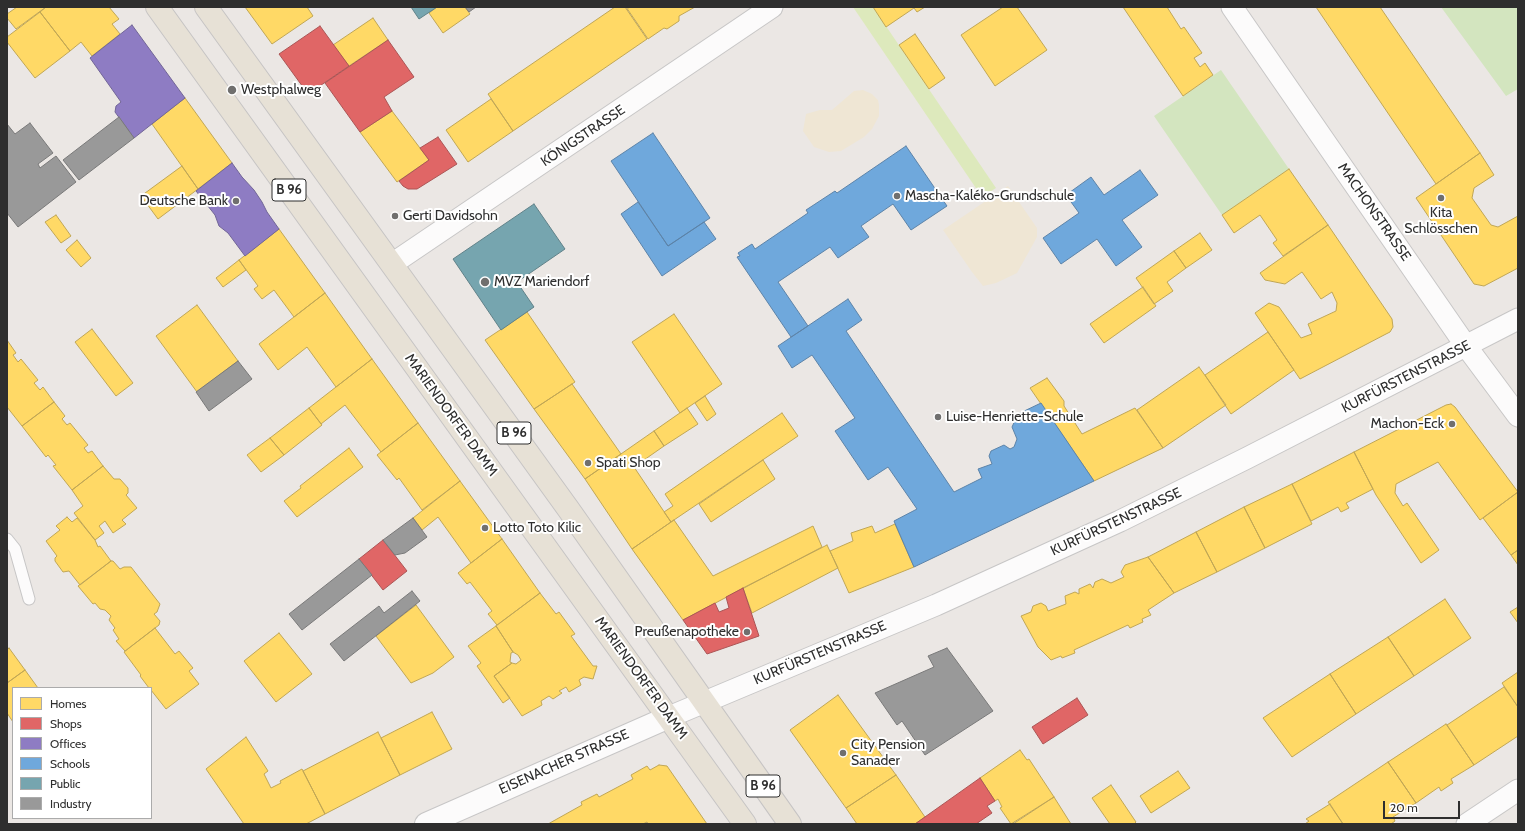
<!DOCTYPE html>
<html>
<head>
<meta charset="utf-8">
<style>
  body { margin:0 }
  #map { position:relative; width:1525px; height:831px; overflow:hidden; background:#ebe7e4; font-family:Cabin,sans-serif }
  canvas { display:block }
  .frame { position:absolute; inset:0; border:8px solid #2e2e2e; pointer-events:none }
  .legend { position:absolute; left:12px; top:687px; width:140px; height:132px; box-sizing:border-box; background:#fff; border:1px solid #ababab; margin:0; padding:5px 7px; list-style:none; font-size:12px; color:#2e2e2e }
  .legend li { display:flex; align-items:center; gap:8px; height:20px }
  .legend b { width:20px; border:1px solid #ababab }
  .scale { position:absolute; left:1383px; top:801px; width:77px; height:18px; box-sizing:border-box; border:2px solid #2e2e2e; border-top:0; padding-left:5px; font-size:12px; line-height:14px; white-space:nowrap; color:#2e2e2e; -webkit-text-stroke:3px #fff; paint-order:stroke }
</style>
</head>
<body>
<div id="map">
<canvas width="1525" height="831"></canvas>
<div class="frame"></div>
<ul class="legend">
<li><b style="height:11px;background:#ffd966"></b>Homes</li>
<li><b style="height:11px;background:#e06666"></b>Shops</li>
<li><b style="height:11px;background:#8e7cc3"></b>Offices</li>
<li><b style="height:11px;background:#6fa8dc"></b>Schools</li>
<li><b style="height:11px;background:#76a5af"></b>Public</li>
<li><b style="height:11px;background:#999"></b>Industry</li>
</ul>
<div class="scale">20 m</div>
</div>
<script>
const ctx = document.querySelector('canvas').getContext('2d');
ctx.lineJoin = 'round';
function paint(path, color) { ctx.fillStyle = color; ctx.fill(path, 'evenodd'); }
const shape = rows => new Path2D(rows.map(r => 'M' + r).join(''));
function trace(path, color, width, dash) { ctx.strokeStyle = color; ctx.lineWidth = width; ctx.lineCap = dash ? 'butt' : 'round'; ctx.setLineDash(dash || []); ctx.stroke(path); }
function label(font, color, halo, rows, align = 'center') {
  ctx.font = font + ' Cabin,sans-serif'; ctx.lineWidth = 4; ctx.setLineDash([]); ctx.textBaseline = 'middle'; ctx.strokeStyle = halo; ctx.fillStyle = color; for (const [text, x, y, turn = 0] of rows) {
    ctx.save(); ctx.translate(x, y); ctx.rotate((+turn || 0) * Math.PI / 180); ctx.textAlign = isNaN(turn) ? turn : align; if (halo) ctx.strokeText(text, 0, 0); ctx.fillText(text, 0, 0); ctx.restore();
  }
}
paint(shape([
  [1441,7,1518,7,1518,89,1506,96],
  [1221,70,1289,169,1222,215,1154,116]
]), '#d3e5bf');
paint(shape([
  [863,90,872,94,878,100,879,105,879,116,872,129,864,137,841,151,829,152,814,147,803,131,806,114,820,110,832,110,854,91],
  [1008,186,1037,228,1037,237,1017,273,996,283,983,286,972,272,943,230]
]), '#efe6d4');
paint(shape([
  [853,7,873,7,996,188,982,197]
]), '#dde9bc');
const homes = shape([
  [17,7,46,7,16,29,7,18,7,14,17,7],
  [46,7,109,7,119,19,112,24,120,34,92,56,81,42,70,51,40,12,46,7],
  [245,7,307,7,313,16,272,44,245,7],
  [437,7,465,7,470,14,443,33,429,13,437,7],
  [615,7,625,7,647,39,513,131,488,94,615,7],
  [626,7,629,8,630,7,695,7,679,16,679,21,667,29,664,28,648,39,626,7],
  [873,7,925,7,917,12,914,8,886,27,873,7],
  [1003,7,1017,7,1047,50,995,86,961,35,1003,7],
  [1123,7,1167,7,1181,29,1184,27,1202,53,1194,58,1200,67,1205,63,1213,75,1183,96,1123,7],
  [1316,7,1380,7,1480,153,1436,184,1316,7],
  [40,12,70,51,35,78,7,42,7,37,40,12],
  [373,18,388,40,349,66,333,45,373,18],
  [915,34,945,78,929,89,899,45,915,34],
  [185,98,232,163,198,189,152,124,185,98],
  [491,99,513,131,468,162,446,130,491,99],
  [392,111,429,160,397,182,360,132,392,111],
  [1480,153,1494,175,1474,188,1472,198,1491,225,1498,227,1518,216,1518,268,1484,286,1474,284,1416,198,1480,153],
  [182,166,198,189,158,219,141,196,182,166],
  [1289,169,1328,225,1283,256,1273,243,1277,240,1260,215,1234,233,1222,215,1289,169],
  [56,215,71,236,61,243,45,222,56,215],
  [1328,225,1392,319,1393,327,1390,332,1386,334,1300,379,1255,313,1269,303,1279,307,1301,338,1312,334,1308,324,1336,311,1337,303,1332,292,1321,299,1302,272,1285,284,1265,280,1260,273,1328,225],
  [279,229,325,293,294,317,274,290,262,299,254,289,258,286,239,260,279,229],
  [1200,233,1212,250,1186,268,1174,251,1200,233],
  [77,240,91,258,81,267,66,250,77,240],
  [1174,251,1186,268,1167,282,1173,291,1154,304,1136,278,1174,251],
  [239,260,246,270,223,287,216,278,239,260],
  [1143,287,1156,306,1104,343,1090,324,1143,287],
  [325,293,372,359,336,387,307,347,278,370,259,344,325,293],
  [197,305,238,361,197,392,156,336,197,305],
  [527,312,575,382,534,409,485,340,527,312],
  [674,314,722,384,680,413,632,342,674,314],
  [92,329,133,383,116,396,75,342,92,329],
  [1268,332,1294,370,1231,414,1205,375,1268,332],
  [7,340,16,353,13,355,18,362,21,359,38,380,34,383,40,390,43,387,54,402,22,426,7,407,7,340],
  [372,359,418,423,381,452,345,405,321,424,309,408,372,359],
  [1199,367,1226,405,1163,448,1137,410,1199,367],
  [1047,378,1064,401,1064,406,1082,434,1135,408,1163,448,1094,481,1030,388,1047,378],
  [572,384,621,454,585,479,534,409,572,384],
  [705,396,716,414,707,421,695,403,705,396],
  [54,402,65,416,62,419,67,425,70,423,88,445,84,448,88,453,92,451,103,466,72,490,53,466,56,465,48,455,46,457,22,426,54,402],
  [1451,404,1455,407,1518,492,1480,520,1438,462,1396,484,1395,493,1403,506,1407,503,1439,550,1421,563,1376,495,1354,452,1446,405,1451,404],
  [309,408,322,425,284,455,270,438,309,408],
  [687,408,698,424,664,446,654,431,687,408],
  [782,413,798,436,671,522,664,512,673,506,665,494,782,413],
  [418,423,460,481,422,510,399,478,397,480,377,455,418,423],
  [654,431,664,446,634,467,671,522,632,549,585,479,654,431],
  [270,438,284,455,261,472,247,455,270,438],
  [349,448,363,467,297,517,284,501,301,488,300,486,349,448],
  [1354,452,1373,489,1346,503,1349,508,1341,512,1338,507,1311,521,1292,484,1354,452],
  [763,460,775,479,711,522,699,504,763,460],
  [103,466,114,479,120,479,128,488,128,493,126,495,137,508,122,520,126,524,113,533,105,521,99,526,104,533,95,540,74,513,83,506,72,490,103,466],
  [460,481,502,539,471,563,438,517,422,530,413,518,460,481],
  [1292,484,1312,524,1265,548,1244,507,1292,484],
  [1518,492,1518,550,1511,555,1483,518,1518,492],
  [1244,507,1265,548,1217,572,1196,532,1244,507],
  [67,517,72,522,77,518,95,540,98,547,100,546,111,561,80,585,69,571,63,572,55,561,55,558,57,556,46,541,60,530,56,526,67,517],
  [674,520,713,576,813,526,822,547,683,620,632,549,674,520],
  [895,524,914,567,849,593,830,551,853,541,851,533,872,526,875,533,895,524],
  [1196,532,1217,572,1174,593,1148,557,1196,532],
  [502,539,540,593,497,625,488,614,492,611,470,582,467,584,458,573,502,539],
  [827,545,838,568,752,613,743,588,827,545],
  [1518,550,1518,565,1511,555,1518,550],
  [1148,557,1174,593,1148,610,1151,615,1142,619,1143,622,1130,628,1128,625,1074,650,1075,653,1062,658,1061,656,1051,660,1038,647,1021,616,1031,612,1033,606,1041,603,1046,606,1048,611,1066,604,1065,596,1075,592,1079,594,1079,589,1090,584,1093,588,1095,582,1102,579,1111,583,1124,577,1121,572,1125,565,1148,557],
  [111,561,113,561,120,569,124,567,131,567,160,604,157,612,154,614,160,621,159,625,125,651,116,641,119,639,113,630,115,628,109,620,111,616,105,610,100,609,95,603,93,604,78,586,111,561],
  [540,593,556,614,559,612,575,634,571,636,593,666,597,666,593,679,584,677,579,680,581,685,569,692,566,687,559,691,562,693,553,699,549,696,541,701,542,705,522,716,494,676,512,663,516,664,521,660,518,655,513,652,496,626,540,593],
  [1445,599,1471,638,1414,676,1388,637,1445,599],
  [416,605,454,657,433,673,411,683,376,636,416,605],
  [1518,607,1518,623,1510,612,1518,607],
  [496,626,513,652,511,653,510,662,512,663,494,676,510,698,503,703,477,666,481,663,468,646,496,626],
  [155,628,175,654,179,651,193,668,189,671,199,684,166,709,151,690,151,688,149,688,140,676,141,675,124,652,155,628],
  [279,633,312,674,276,702,244,661,279,633],
  [1388,637,1414,676,1356,714,1330,674,1388,637],
  [9,648,25,670,7,683,7,650,9,648],
  [25,670,38,688,13,688,13,722,7,713,7,683,25,670],
  [1518,672,1518,707,1502,683,1518,672],
  [1330,674,1356,714,1292,757,1263,718,1330,674],
  [1504,687,1518,707,1518,736,1474,765,1447,725,1504,687],
  [838,695,896,775,846,808,790,730,838,695],
  [432,712,452,749,400,775,381,738,432,712],
  [1446,724,1474,765,1451,779,1453,783,1441,791,1439,787,1416,803,1388,762,1446,724],
  [378,732,400,775,325,814,303,771,378,732],
  [246,737,268,771,264,774,271,788,281,783,280,781,302,769,325,814,306,824,244,824,206,769,246,737],
  [1020,750,1027,760,1029,759,1054,797,1011,824,1000,808,1002,807,998,799,995,801,980,778,1020,750],
  [1388,762,1416,803,1393,817,1395,821,1391,824,1343,824,1328,802,1388,762],
  [659,765,667,766,707,824,648,824,647,822,643,824,548,824,582,805,581,802,597,794,599,797,633,779,631,775,647,766,650,770,659,765],
  [1178,771,1190,788,1151,813,1140,796,1178,771],
  [896,775,925,817,915,824,857,824,846,808,896,775],
  [1111,785,1136,822,1134,824,1110,824,1092,798,1111,785],
  [1054,797,1071,824,1013,824,1054,797],
  [1330,804,1343,824,1305,824,1309,821,1306,819,1330,804]
]);
paint(homes, '#ffd966');
trace(homes, '#c0a655', 1);
const shops = shape([
  [320,26,349,66,308,94,279,54,320,26],
  [388,40,414,77,384,97,392,111,360,132,325,83,388,40],
  [438,137,457,164,417,189,408,189,403,186,399,181,429,160,420,148,438,137],
  [383,540,407,571,383,590,359,559,383,540],
  [743,588,759,636,707,654,683,620,715,603,719,612,729,608,726,597,743,588],
  [1077,698,1088,715,1043,744,1032,727,1077,698],
  [980,778,995,801,987,806,992,813,976,824,915,824,980,778]
]);
paint(shops, '#e06666');
trace(shops, '#ab5555', 1);
const offices = shape([
  [132,25,185,98,134,138,115,112,116,106,121,102,90,58,132,25],
  [232,163,242,177,254,190,262,202,267,212,279,229,245,256,228,233,219,226,215,215,196,191,232,163]
]);
paint(offices, '#8e7cc3');
trace(offices, '#716596', 1);
const schools = shape([
  [653,133,710,218,668,246,611,161,653,133],
  [906,146,947,206,911,230,893,204,861,226,869,237,838,258,830,247,778,282,808,326,791,337,737,257,740,256,738,253,752,244,755,249,808,213,806,210,835,191,837,193,906,146],
  [1140,170,1158,195,1122,220,1142,247,1116,266,1097,239,1061,264,1043,238,1079,213,1066,195,1091,177,1104,195,1140,170],
  [638,202,668,246,704,222,716,239,662,276,621,214,638,202],
  [848,299,862,320,846,331,954,492,982,478,978,469,992,464,989,456,991,451,1004,445,1010,449,1014,447,1017,439,1012,427,1018,414,1041,403,1094,481,914,567,894,521,917,509,888,467,868,480,835,431,855,418,812,355,792,368,778,346,848,299]
]);
paint(schools, '#6fa8dc');
trace(schools, '#5c83a8', 1);
const public = shape([
  [411,7,437,7,419,19,411,7],
  [534,204,565,249,517,282,534,307,501,330,453,259,534,204]
]);
paint(public, '#76a5af');
trace(public, '#608188', 1);
const industry = shape([
  [465,7,476,7,469,12,465,7],
  [119,117,134,138,79,180,63,160,119,117],
  [30,123,53,153,38,164,40,168,56,156,76,182,18,227,7,213,7,124,15,134,30,123],
  [238,361,252,379,209,411,196,392,238,361],
  [413,518,427,537,405,553,395,555,383,540,413,518],
  [359,559,372,575,302,630,289,614,359,559],
  [412,591,420,601,344,661,330,644,379,606,384,613,412,591],
  [947,648,993,711,925,755,902,721,897,725,875,693,934,667,928,656,947,648]
]);
paint(industry, '#999');
trace(industry, '#797979', 1);
const lane = shape([
  [7,539,15,549,29,599]
]);
const street = shape([
  [1232,7,1466,346,1518,416],
  [392,264,772,7],
  [669,717,936,605,1120,521,1247,458,1518,319],
  [1467,824,1518,790]
]);
const secondary = shape([
  [426,824,669,717]
]);
const primary = shape([
  [157,7,745,824],
  [206,7,569,510,790,824]
]);
trace(lane, '#c7c6c6', 13);
trace(street, '#c7c6c6', 23);
trace(secondary, '#c7c6c6', 24);
trace(primary, '#c6c4c4', 24);
trace(lane, '#fcfbfb', 11);
trace(street, '#fcfbfb', 21);
trace(secondary, '#fcfbfb', 22);
trace(primary, '#e7e1d6', 22);
for (const [x, y, r, color] of [
  [232,90,5,"#706f6e"],
  [897,196,4,"#706f6e"],
  [1441,198,4,"#706f6e"],
  [236,201,4,"#706f6e"],
  [395,216,4,"#706f6e"],
  [485,282,5,"#706f6e"],
  [938,417,4,"#706f6e"],
  [1452,424,4,"#706f6e"],
  [588,463,4,"#706f6e"],
  [485,528,4,"#706f6e"],
  [747,632,4,"#706f6e"],
  [843,753,4,"#706f6e"]
]) { const dot = new Path2D(); dot.arc(x, y, r, 0, 2 * Math.PI); ctx.fillStyle = color; ctx.fill(dot); trace(dot, '#fff', 1.5); }
for (const [x, y, w] of [
  [289,190,34],
  [514,433,34],
  [763,786,34]
]) { const box = new Path2D(); box.roundRect(x - w / 2, y - 11, w, 22, 3); ctx.fillStyle = '#fff'; ctx.fill(box); trace(box, '#2e2e2e', 1); }
label('bold 13px', '#2e2e2e', null, [
  ["B 96",289,190],
  ["B 96",514,433],
  ["B 96",763,786]
]);
label('14px', '#2e2e2e', '#fff', [
  ["Westphalweg",241,90],
  ["Mascha-Kaléko-Grundschule",905,196],
  ["Deutsche Bank",228,201,"right"],
  ["Kita",1441,213,"center"],
  ["Schlösschen",1441,229,"center"],
  ["Gerti Davidsohn",403,216],
  ["MVZ Mariendorf",494,282],
  ["Luise-Henriette-Schule",946,417],
  ["Machon-Eck",1444,424,"right"],
  ["Spati Shop",596,463],
  ["Lotto Toto Kilic",493,528],
  ["Preußenapotheke",739,632,"right"],
  ["City Pension",851,745],
  ["Sanader",851,761]
], 'left');
label('14px', '#2e2e2e', '#fff', [
  ["KÖNIGSTRASSE",583,136,-34],
  ["MACHONSTRASSE",1374,212,55],
  ["KURFÜRSTENSTRASSE",1406,377,-27],
  ["MARIENDORFER DAMM",451,415,54],
  ["KURFÜRSTENSTRASSE",1116,522,-25],
  ["KURFÜRSTENSTRASSE",820,653,-23],
  ["MARIENDORFER DAMM",641,678,54],
  ["EISENACHER STRASSE",564,762,-24]
]);
</script>
</body>
</html>
